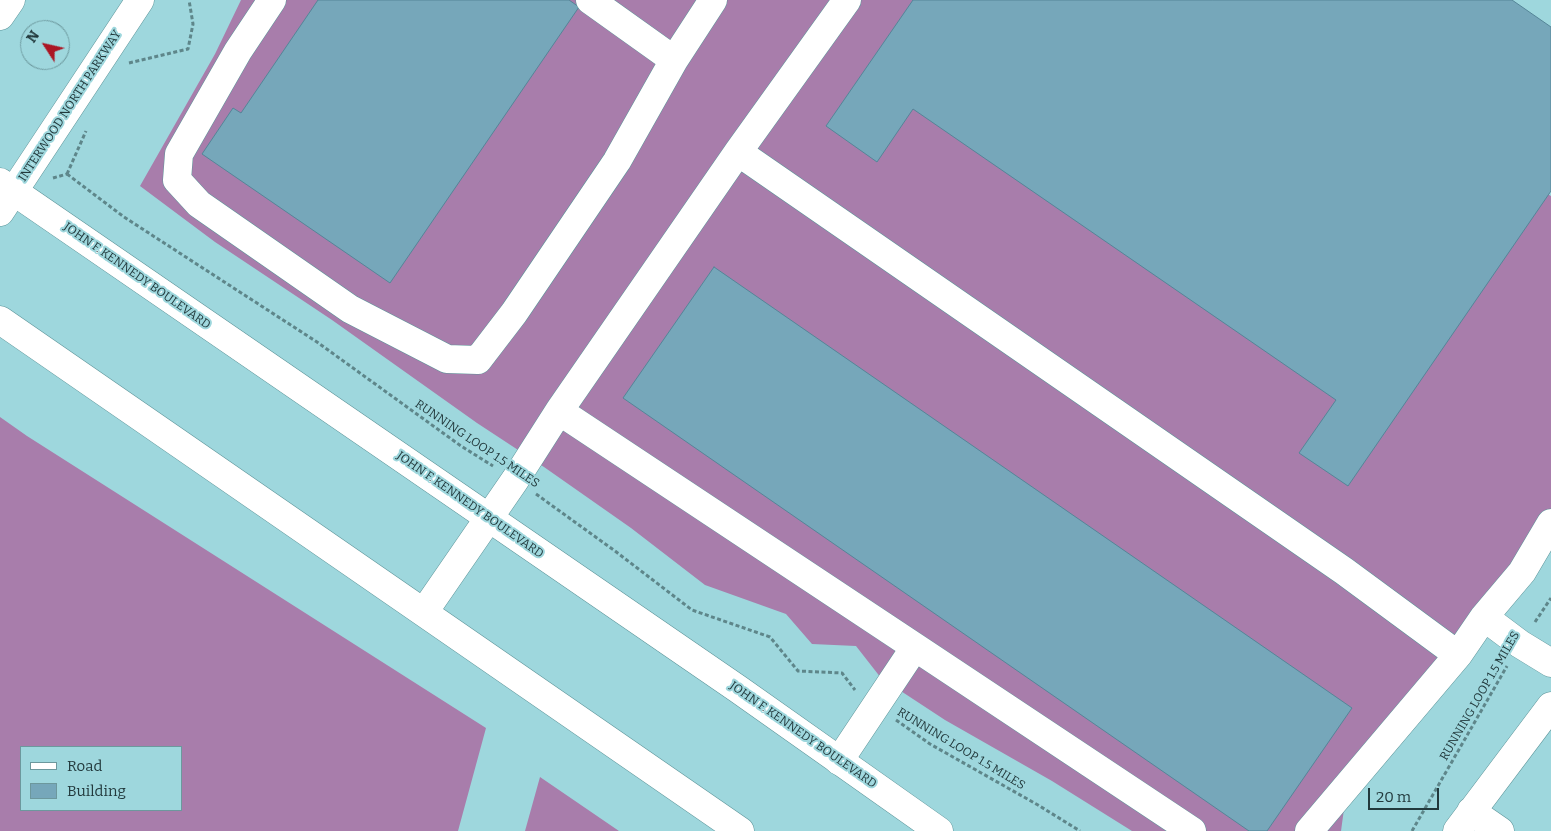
<!DOCTYPE html>
<html>
<head>
<meta charset="utf-8">
<style>
  body { margin:0 }
  #map { position:relative; width:1551px; height:831px; overflow:hidden; background:#9ed7dd; font-family:Bitter,serif }
  canvas { display:block }
  .legend { position:absolute; left:20px; top:746px; width:162px; height:65px; box-sizing:border-box; background:#9ed7dd; border:1px solid #6c989d; margin:0; padding:6px 9px; list-style:none; font-size:15px; color:#22393c }
  .legend li { display:flex; align-items:center; gap:10px; height:25px }
  .legend b { width:25px; border:1px solid #6c989d }
  .north { position:absolute; left:20px; top:20px; width:50px; height:50px; box-sizing:border-box; background:#9ed7dd; border:1px solid #6c989d; border-radius:50%; rotate:305deg; font-size:14px; font-weight:700; line-height:20px; text-align:center; color:#22393c }
  .north::after { content:''; display:block; margin:auto; width:18px; height:22px; background:#ab1624; clip-path:polygon(50% 0,100% 100%,50% 72%,0 100%) }
  .scale { position:absolute; left:1368px; top:788px; width:71px; height:22px; box-sizing:border-box; border:2px solid #22393c; border-top:0; padding-left:6px; font-size:15px; line-height:18px; white-space:nowrap; color:#22393c; -webkit-text-stroke:4px #9ed7dd; paint-order:stroke }
</style>
</head>
<body>
<div id="map">
<canvas width="1551" height="831"></canvas>
<ul class="legend">
<li><b style="height:6px;background:#fff"></b>Road</li>
<li><b style="height:14px;background:#76a7ba"></b>Building</li>
</ul>
<div class="north">N</div>
<div class="scale">20 m</div>
</div>
<script>
const ctx = document.querySelector('canvas').getContext('2d');
ctx.lineJoin = 'round';
function paint(path, color) { ctx.fillStyle = color; ctx.fill(path, 'evenodd'); }
const shape = rows => new Path2D(rows.map(r => 'M' + r).join(''));
function trace(path, color, width, dash) { ctx.strokeStyle = color; ctx.lineWidth = width; ctx.lineCap = dash ? 'butt' : 'round'; ctx.setLineDash(dash || []); ctx.stroke(path); }
function label(font, color, halo, rows, align = 'center') {
  ctx.font = font + ' Bitter,serif'; ctx.lineWidth = 4; ctx.setLineDash([]); ctx.textBaseline = 'middle'; ctx.strokeStyle = halo; ctx.fillStyle = color; for (const [text, x, y, turn = 0] of rows) {
    ctx.save(); ctx.translate(x, y); ctx.rotate((+turn || 0) * Math.PI / 180); ctx.textAlign = isNaN(turn) ? turn : align; if (halo) ctx.strokeText(text, 0, 0); ctx.fillText(text, 0, 0); ctx.restore();
  }
}
paint(shape([
  [241,0,1266,0,1479,155,1551,196,1551,551,1465,665,1347,787,1341,831,1132,831,1052,781,945,720,881,678,856,646,812,644,786,614,705,585,631,528,544,467,477,423,332,320,215,242,140,186,215,54],
  [0,417,27,436,486,728,458,831,0,831],
  [181,747,181,810,21,810,21,747],
  [540,777,619,831,525,831]
]), '#a87dab');
const building = shape([
  [318,0,569,0,579,7,390,283,202,154,233,108,241,113,318,0],
  [913,0,1512,0,1551,27,1551,191,1348,486,1299,453,1336,400,913,109,877,162,826,126,913,0],
  [714,267,1352,708,1267,831,1249,831,623,398,714,267]
]);
paint(building, '#76a7ba');
trace(building, '#558598', 1);
const minor = shape([
  [272,0,238,51,179,154,177,180,199,204,350,309,447,359,478,360,514,313,617,161,674,60,713,0],
  [590,0,674,60],
  [0,16,11,0],
  [738,152,1344,571,1458,655],
  [0,212,140,0],
  [424,612,515,480,559,411],
  [1484,617,1520,644,1551,663],
  [915,647,1192,831],
  [839,761,915,647,559,411,738,152,847,0],
  [1471,811,1500,831],
  [1309,831,1458,655,1484,617,1522,572,1551,523],
  [1457,831,1551,706]
]);
const major = shape([
  [0,182,738,689,939,831],
  [0,320,740,831]
]);
trace(minor, '#5c9499', 29);
trace(major, '#5c9499', 29);
trace(shape([
  [129,63,188,49,193,24,189,0],
  [67,174,124,217,317,342,461,446,493,466],
  [67,174,86,131],
  [53,178,67,174],
  [536,494,615,551,692,610,770,637,798,671,842,673,855,690],
  [1535,622,1551,598],
  [896,720,930,744,1038,805,1080,831],
  [1412,831,1507,666]
]), '#5e868a', 3, [4, 2.5]);
trace(minor, '#fff', 28);
trace(major, '#fff', 28);
label('12px', '#22393c', '#9ed7dd', [
  ["INTERWOOD NORTH PARKWAY",70,106,-57],
  ["JOHN F. KENNEDY BOULEVARD",137,276,35],
  ["RUNNING LOOP 1.5 MILES",477,444,34],
  ["JOHN F. KENNEDY BOULEVARD",470,505,35],
  ["RUNNING LOOP 1.5 MILES",1480,696,-60],
  ["JOHN F. KENNEDY BOULEVARD",803,735,35],
  ["RUNNING LOOP 1.5 MILES",961,749,31]
]);
</script>
</body>
</html>
